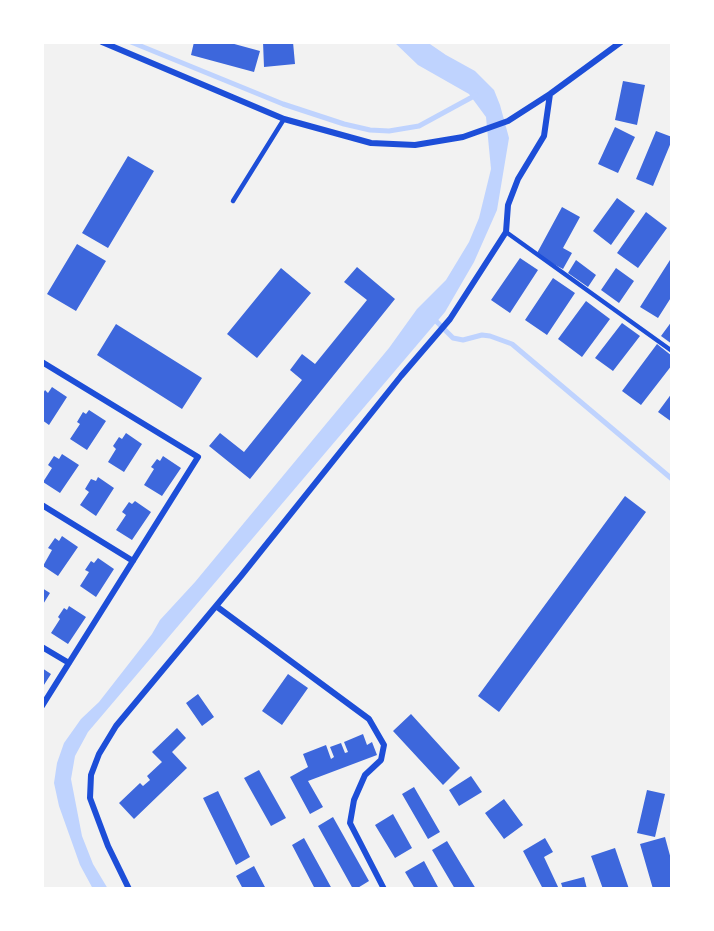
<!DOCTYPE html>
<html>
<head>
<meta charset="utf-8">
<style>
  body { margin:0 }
  #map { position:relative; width:714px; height:931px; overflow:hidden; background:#f2f2f2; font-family:Karla,sans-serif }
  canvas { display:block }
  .frame { position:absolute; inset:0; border:44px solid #fff; pointer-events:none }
</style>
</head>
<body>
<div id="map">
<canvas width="714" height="931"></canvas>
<div class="frame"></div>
</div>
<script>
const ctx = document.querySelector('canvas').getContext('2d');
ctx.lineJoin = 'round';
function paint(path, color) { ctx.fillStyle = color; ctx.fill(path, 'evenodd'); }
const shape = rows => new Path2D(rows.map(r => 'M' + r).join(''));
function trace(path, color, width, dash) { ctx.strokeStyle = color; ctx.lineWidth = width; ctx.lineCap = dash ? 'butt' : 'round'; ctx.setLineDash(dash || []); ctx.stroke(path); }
paint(shape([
  [394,42,427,42,446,55,475,71,494,90,500,105,509,138,497,210,474,262,445,312,88,732,75,756,71,779,82,836,93,864,108,889,93,889,80,865,59,806,54,783,57,763,64,743,81,719,99,702,152,634,160,620,195,582,389,348,417,309,446,280,469,242,479,218,491,169,486,117,469,94,418,65]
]), '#bfd3fe');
trace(shape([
  [131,42,283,104,344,124,370,130,389,131,419,126,476,95],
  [433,318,453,338,463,340,482,335,490,336,512,344,672,479]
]), '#bfd3fe', 5);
paint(shape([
  [194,42,227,42,260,51,254,72,191,55],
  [263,42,293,42,295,64,264,67],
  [623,81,645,85,637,125,615,120],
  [615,127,635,137,618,173,598,164],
  [656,131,672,137,672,140,653,186,636,179],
  [128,156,154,171,108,248,82,233],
  [617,198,635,211,611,245,593,231],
  [562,207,580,217,563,248,572,253,563,269,536,255],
  [646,212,667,228,638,268,617,253],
  [77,244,106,261,76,311,47,294],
  [520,258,538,270,510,313,491,300],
  [576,260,596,275,588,287,568,273],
  [670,260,672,262,672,296,658,318,640,307],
  [357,267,395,299,250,479,209,446,220,433,244,452,302,380,290,370,302,354,315,364,367,300,344,282],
  [281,268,311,293,257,358,227,334],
  [616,268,634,281,619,303,601,290],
  [553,278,575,293,547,335,525,320],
  [586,301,610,319,582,357,558,339],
  [672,321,672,344,661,336],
  [622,323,640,336,613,371,595,358],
  [116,324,202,378,182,409,97,355],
  [657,344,672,356,672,365,641,405,622,391],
  [52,387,67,397,49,425,42,420,42,395,45,390,48,393],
  [672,393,672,422,658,412],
  [89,410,106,421,87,450,70,439,80,424,77,422,83,412,86,414],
  [126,433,142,444,124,472,108,462,116,449,113,446,119,437,122,439],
  [62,454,79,465,60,493,43,482,52,468,48,465,54,456,59,459],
  [163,456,181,468,162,496,144,485,154,469,151,467,157,459,160,461],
  [98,477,114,488,96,516,80,505,89,492,85,489,91,479,96,481],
  [625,496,646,512,499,712,478,696],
  [135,501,151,512,132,540,116,530,126,515,122,512,129,502,132,504],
  [62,536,78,547,58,576,43,566,52,550,48,548,55,538,59,541],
  [98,558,114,569,96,597,80,586,89,572,85,570,91,561,94,563],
  [42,588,50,593,42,606],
  [69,606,86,617,68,644,51,633,60,619,58,617,64,608,67,610],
  [42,668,51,674,42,688],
  [288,674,308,688,282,725,262,711],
  [198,694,214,717,202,726,186,703],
  [411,714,460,768,443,785,393,731],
  [177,728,186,738,172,752,187,768,134,819,119,803,140,783,143,786,150,780,147,776,162,762,152,752],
  [363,734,367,745,372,742,377,755,308,781,323,807,310,814,290,777,308,767,303,754,326,745,331,759,334,757,330,747,341,743,345,753,348,752,344,742],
  [259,770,286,818,271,826,244,778],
  [471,776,482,792,459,806,449,790],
  [414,787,440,832,428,839,402,794],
  [647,790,665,794,655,837,637,833],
  [218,791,250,857,236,865,203,798],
  [504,799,523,825,504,839,485,813],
  [393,814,412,848,395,858,375,825],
  [333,817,369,881,356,889,353,889,318,826],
  [665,837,672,863,672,889,653,889,640,844],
  [304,838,332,889,315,889,292,845],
  [545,838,553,852,544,857,559,889,543,889,523,851],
  [447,841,476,889,455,889,432,850],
  [615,848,629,889,603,889,591,856],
  [424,861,439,889,415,889,405,872],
  [254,866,266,889,243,889,236,876],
  [584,877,587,889,563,889,561,883]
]), '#3d67dc');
trace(shape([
  [233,201,284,119],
  [506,232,672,351]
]), '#1d4ed8', 4.5);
trace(shape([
  [102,42,284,119,371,143,415,145,463,137,508,121,550,94,621,42],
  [42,362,198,457,42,706],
  [42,505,133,561],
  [216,606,369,719,384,745,381,760,365,775,354,800,350,823,384,889],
  [42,647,69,663],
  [129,889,108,846,90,798,91,775,99,754,116,726,241,576,401,376,450,319,506,232,508,205,518,179,544,136,550,94]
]), '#1d4ed8', 6);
</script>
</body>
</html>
